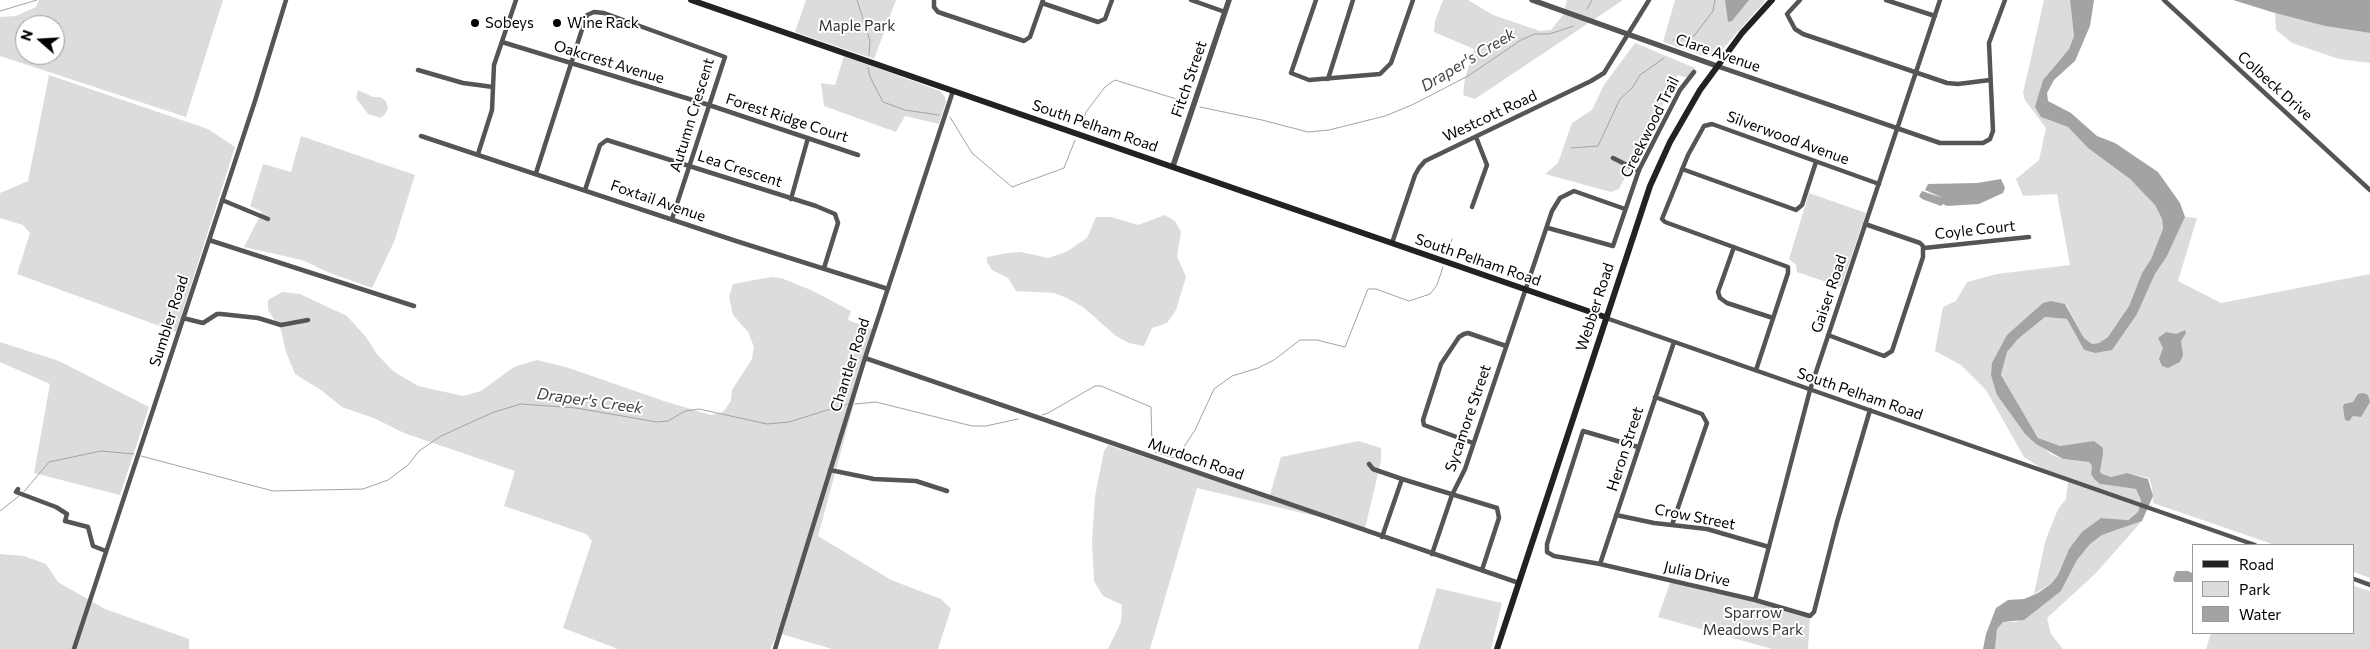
<!DOCTYPE html>
<html>
<head>
<meta charset="utf-8">
<style>
  body { margin:0 }
  #map { position:relative; width:2370px; height:649px; overflow:hidden; background:#fff; font-family:Commissioner,sans-serif }
  canvas { display:block }
  .legend { position:absolute; left:2192px; top:544px; width:162px; height:90px; box-sizing:border-box; background:#fff; border:1px solid #999; margin:0; padding:6px 9px; list-style:none; font-size:15px; color:#000 }
  .legend li { display:flex; align-items:center; gap:10px; height:25px }
  .legend b { width:25px; border:1px solid #999 }
  .north { position:absolute; left:15px; top:15px; width:50px; height:50px; box-sizing:border-box; background:#fff; border:1px solid #999; border-radius:50%; rotate:289deg; font-size:14px; font-weight:700; line-height:20px; text-align:center; color:#000 }
  .north::after { content:''; display:block; margin:auto; width:18px; height:22px; background:#000; clip-path:polygon(50% 0,100% 100%,50% 72%,0 100%) }
</style>
</head>
<body>
<div id="map">
<canvas width="2370" height="649"></canvas>
<ul class="legend">
<li><b style="height:6px;background:#222"></b>Road</li>
<li><b style="height:14px;background:#dcdcdc"></b>Park</li>
<li><b style="height:14px;background:#a3a3a3"></b>Water</li>
</ul>
<div class="north">N</div>
</div>
<script>
const ctx = document.querySelector('canvas').getContext('2d');
ctx.lineJoin = 'round';
function paint(path, color) { ctx.fillStyle = color; ctx.fill(path, 'evenodd'); }
const shape = rows => new Path2D(rows.map(r => 'M' + r).join(''));
function trace(path, color, width, dash) { ctx.strokeStyle = color; ctx.lineWidth = width; ctx.lineCap = dash ? 'butt' : 'round'; ctx.setLineDash(dash || []); ctx.stroke(path); }
function label(font, color, halo, rows, align = 'center') {
  ctx.font = font + ' Commissioner,sans-serif'; ctx.lineWidth = 4; ctx.setLineDash([]); ctx.textBaseline = 'middle'; ctx.strokeStyle = halo; ctx.fillStyle = color; for (const [text, x, y, turn = 0] of rows) {
    ctx.save(); ctx.translate(x, y); ctx.rotate((+turn || 0) * Math.PI / 180); ctx.textAlign = isNaN(turn) ? turn : align; if (halo) ctx.strokeText(text, 0, 0); ctx.fillText(text, 0, 0); ctx.restore();
  }
}
paint(shape([
  [39,0,223,0,186,117,0,56,0,17,16,16,36,7],
  [25,25,55,25,55,55,25,55],
  [806,0,896,0,874,59,795,32],
  [1443,0,1468,0,1493,15,1540,31,1551,30,1563,15,1567,0,1623,0,1475,99,1463,95,1465,78,1474,49,1434,32,1435,21],
  [1675,0,1766,0,1720,52,1707,57,1663,42],
  [2044,0,2070,0,2074,36,2069,49,2043,80,2041,117,2068,127,2088,148,2130,179,2155,205,2162,219,2163,229,2151,259,2142,273,2129,306,2108,337,2099,343,2092,344,2084,338,2066,304,2007,335,1997,395,2025,434,2051,454,2062,459,2089,462,2092,466,2091,474,2094,479,2100,484,2136,489,2141,499,2138,512,2127,520,2101,518,2069,549,2058,575,2051,584,2034,594,2045,542,2058,509,2066,499,2068,481,2053,476,2024,457,1986,390,1961,365,1935,351,1943,307,1956,301,1967,282,1997,274,2070,265,2057,194,2023,196,2016,179,2039,160,2046,128,2025,100,2023,93],
  [2275,13,2325,26,2370,33,2370,63,2339,59,2292,43,2276,30],
  [1635,43,1695,68,1688,78,1678,75,1619,189,1611,192,1545,174,1558,163,1572,123,1592,110,1604,85],
  [844,56,940,91,945,97,946,102,939,124,905,116,896,132,824,106,821,83,835,85],
  [49,75,208,129,235,147,176,332,17,274,30,233,23,225,0,218,0,193,28,181],
  [358,90,373,97,380,97,386,101,388,108,385,114,381,118,368,114,356,98],
  [301,136,415,175,394,242,372,288,330,273,302,260,244,247,262,212,250,206,263,164,291,172],
  [1809,193,1866,213,1841,287,1797,272,1796,265,1789,259],
  [1165,215,1175,221,1181,232,1177,256,1186,277,1176,310,1167,323,1152,328,1144,346,1129,343,1116,336,1083,307,1067,298,1054,293,1016,291,1008,278,992,270,987,262,987,257,1007,253,1021,252,1048,258,1066,252,1087,238,1096,217,1111,217,1138,225],
  [2185,217,2197,218,2178,281,2221,303,2370,274,2370,578,2354,572,2354,545,2275,545,2153,503,2152,487,2149,478,2127,473,2111,477,2102,475,2100,472,2103,454,2094,442,2060,446,2038,438,2001,375,2007,352,2018,339,2045,317,2067,319,2084,350,2095,353,2137,314,2155,274,2167,256],
  [771,277,781,278,811,290,851,311,848,320,874,330,818,536,891,580,941,599,951,609,938,649,832,649,778,633,770,649,618,649,563,628,592,541,586,534,504,506,515,471,404,433,376,419,342,407,321,390,295,374,286,352,281,330,268,310,268,300,282,292,300,294,347,316,366,337,377,354,393,371,418,386,463,396,481,391,514,367,537,360,566,367,664,401,711,415,723,412,731,401,732,390,752,359,754,347,748,332,733,315,729,297,733,284],
  [0,342,59,361,149,407,120,495,34,473,50,384,0,362],
  [1359,441,1381,448,1381,461,1365,528,1197,488,1150,649,1108,649,1121,622,1122,605,1103,596,1094,581,1092,542,1095,496,1104,451,1108,445,1269,498,1281,457],
  [2142,521,2095,574,2047,618,2051,634,2063,649,1995,649,1997,628,2003,622,2017,622,2061,591,2077,560,2090,544,2102,535],
  [0,554,24,556,46,564,58,582,105,609,189,639,189,649,0,649],
  [1671,580,1810,616,1808,649,1772,649,1658,617],
  [2354,586,2370,591,2370,649,2206,649,2211,633,2354,633],
  [1437,588,1502,603,1491,649,1418,649]
]), '#dcdcdc');
paint(shape([
  [1725,0,1749,0,1732,21,1728,22],
  [2070,0,2094,0,2090,26,2075,61,2054,80,2047,93,2048,101,2071,113,2097,136,2115,143,2158,172,2180,203,2185,217,2167,256,2155,274,2137,314,2112,350,2095,353,2084,350,2067,319,2045,317,2018,339,2007,352,2001,375,2038,438,2060,446,2094,441,2103,448,2103,454,2100,472,2102,474,2111,477,2127,473,2148,479,2153,496,2142,521,2102,535,2090,544,2077,560,2061,591,2024,620,2003,622,1997,629,1995,649,1983,649,1986,634,1996,608,2008,600,2024,599,2038,593,2051,584,2058,575,2069,549,2082,532,2101,518,2128,520,2138,512,2141,500,2136,489,2100,484,2094,479,2091,474,2092,466,2089,462,2063,459,2036,444,2025,434,1997,395,1991,375,1992,363,2007,335,2043,303,2051,301,2065,304,2084,338,2092,344,2099,343,2108,337,2129,306,2142,273,2151,259,2163,229,2162,219,2155,205,2130,179,2088,148,2068,127,2041,117,2035,107,2043,80,2069,49,2074,36],
  [2233,0,2370,0,2370,33,2325,26,2275,13],
  [2001,179,2005,188,2003,193,1979,204,1947,206,1943,204,1941,206,1922,199,1919,196,1922,191,1943,198,1925,190,1928,184,1977,183],
  [2185,330,2186,333,2181,341,2183,355,2180,362,2168,368,2162,366,2159,359,2163,348,2158,338,2166,332,2176,334],
  [2363,393,2368,395,2370,402,2361,417,2353,416,2349,421,2345,420,2343,407,2344,404,2353,402,2358,394],
  [2176,571,2188,571,2194,574,2194,582,2174,582,2173,579]
]), '#a3a3a3');
trace(shape([
  [857,0,870,41,869,55],
  [1587,9,1592,0],
  [0,11,37,0],
  [1673,40,1694,36,1713,11,1715,0],
  [868,68,870,77,883,102,905,110,939,115],
  [1200,107,1262,120,1308,132,1329,130,1385,116,1412,105,1468,76,1521,40,1535,34,1549,34,1574,26],
  [950,117,972,153,1012,187,1064,168,1075,140],
  [1081,126,1086,112,1105,87,1115,80,1186,102],
  [1571,148,1598,146,1620,99,1632,88,1640,75,1664,58],
  [1447,255,1452,239],
  [855,404,876,402,972,426,986,426,1018,419],
  [1042,415,1048,413,1095,386,1101,386,1151,407,1152,446,1155,452,1173,458,1182,450,1195,430,1214,389,1232,376,1258,368,1274,360,1300,340,1317,340,1345,347,1368,289,1376,289,1409,301,1430,294,1437,285,1443,267],
  [141,456,273,491,363,489,388,480,408,465,419,451,441,436,494,412,521,404,576,408,657,422,668,421,685,411,699,409,767,424,789,422,847,404],
  [22,494,49,462,101,451,134,454],
  [0,511,19,496]
]), '#a3a3a3', 1);
trace(shape([
  [934,0,934,7,938,12,1024,41,1030,37,1043,0],
  [1191,0,1225,12],
  [1316,0,1291,73,1309,80,1380,74,1391,63,1413,0],
  [1800,0,1787,14,1795,29,1803,34,1947,83,1958,84,1990,80],
  [1886,0,1935,16],
  [2164,0,2370,190],
  [1042,3,1098,22,1105,19,1112,0],
  [502,42,709,105,858,155],
  [1717,66,1940,143,1983,143,1990,139,1993,131,1989,43,2005,0],
  [418,70,463,83,493,87],
  [1328,79,1353,0],
  [421,136,736,241,888,289],
  [478,154,492,110,494,65,516,0],
  [1613,158,1639,171],
  [1682,169,1796,210,1802,205,1816,162],
  [536,173,585,20,587,15,594,12,604,13,725,57,672,219],
  [585,190,600,145,607,140,816,206,835,214,838,223,824,268],
  [791,199,808,138],
  [222,200,268,219],
  [1472,207,1487,165,1476,137],
  [1548,228,1613,246,1639,170,1680,90,1694,72],
  [209,240,414,306],
  [1392,243,1415,175,1419,168,1425,161,1591,81,1604,73,1649,0],
  [1734,247,1718,292,1720,298,1727,303,1773,318],
  [1924,248,2029,237],
  [183,318,203,323,217,314,221,314,258,318,281,325,308,320],
  [1606,318,2255,545],
  [1828,335,1884,356,1892,351,1923,257,1923,246,1920,243,1865,224],
  [865,358,1519,583],
  [1756,370,1788,273,1788,267,1665,222,1662,219,1688,155,1704,126,1712,124,1879,184],
  [1655,397,1702,414,1707,423,1672,525],
  [1473,443,1424,425,1423,420,1441,364,1459,337,1464,334,1468,333,1506,346],
  [1638,447,1583,431,1547,544,1547,552,1554,556,1600,564,1755,600,1810,616,1814,612,1837,522,1870,410],
  [1369,464,1373,469,1402,479,1497,508,1499,518,1482,570],
  [830,470,874,479,916,481,947,491],
  [18,489,16,492,56,507,67,514,65,521,88,527,93,546,106,551],
  [1616,515,1654,523,1707,529,1769,547],
  [1382,537,1402,479],
  [1432,554,1452,495,1465,469,1552,211,1560,198,1574,191,1625,209],
  [1600,564,1674,342],
  [2354,579,2370,585],
  [1755,600,1810,390,1940,0],
  [74,649,255,101,286,0],
  [775,649,865,358,953,91]
]), '#555', 4.5);
trace(shape([
  [1532,0,1717,66],
  [1173,166,1229,0]
]), '#555', 5.5);
trace(shape([
  [691,0,1605,317],
  [1497,649,1650,186,1670,142,1700,90,1742,33,1772,0]
]), '#222', 6);
for (const [x, y, r, color] of [
  [475,23,5,"#000"],
  [557,23,5,"#000"]
]) { const dot = new Path2D(); dot.arc(x, y, r, 0, 2 * Math.PI); ctx.fillStyle = color; ctx.fill(dot); trace(dot, '#fff', 2); }
label('15px', '#000', '#fff', [
  ["Sobeys",485,23],
  ["Wine Rack",567,23]
], 'left');
label('15px', '#333', '#fff', [
  ["Maple Park",857,26],
  ["Sparrow",1753,613],
  ["Meadows Park",1753,630]
]);
label('15px', '#000', '#fff', [
  ["Clare Avenue",1718,53,19],
  ["Oakcrest Avenue",609,62,17],
  ["Fitch Street",1189,79,-71],
  ["Colbeck Drive",2275,86,42],
  ["Autumn Crescent",692,115,-73],
  ["Westcott Road",1490,116,-25],
  ["Forest Ridge Court",787,118,18],
  ["South Pelham Road",1095,126,19],
  ["Creekwood Trail",1650,127,-63],
  ["Silverwood Avenue",1788,138,20],
  ["Lea Crescent",740,169,18],
  ["Foxtail Avenue",658,201,19],
  ["Coyle Court",1975,230,-6],
  ["South Pelham Road",1478,260,19],
  ["Gaiser Road",1829,294,-71],
  ["Webber Road",1595,307,-72],
  ["Sumbler Road",169,321,-72],
  ["Chantler Road",850,365,-72],
  ["South Pelham Road",1860,394,19],
  ["Sycamore Street",1468,418,-71],
  ["Heron Street",1625,449,-72],
  ["Murdoch Road",1196,459,19],
  ["Crow Street",1695,517,11],
  ["Julia Drive",1697,574,13]
]);
label('italic 16px', '#444', '#fff', [
  ["Draper's Creek",1468,60,-31],
  ["Draper's Creek",590,401,8]
]);
</script>
</body>
</html>
